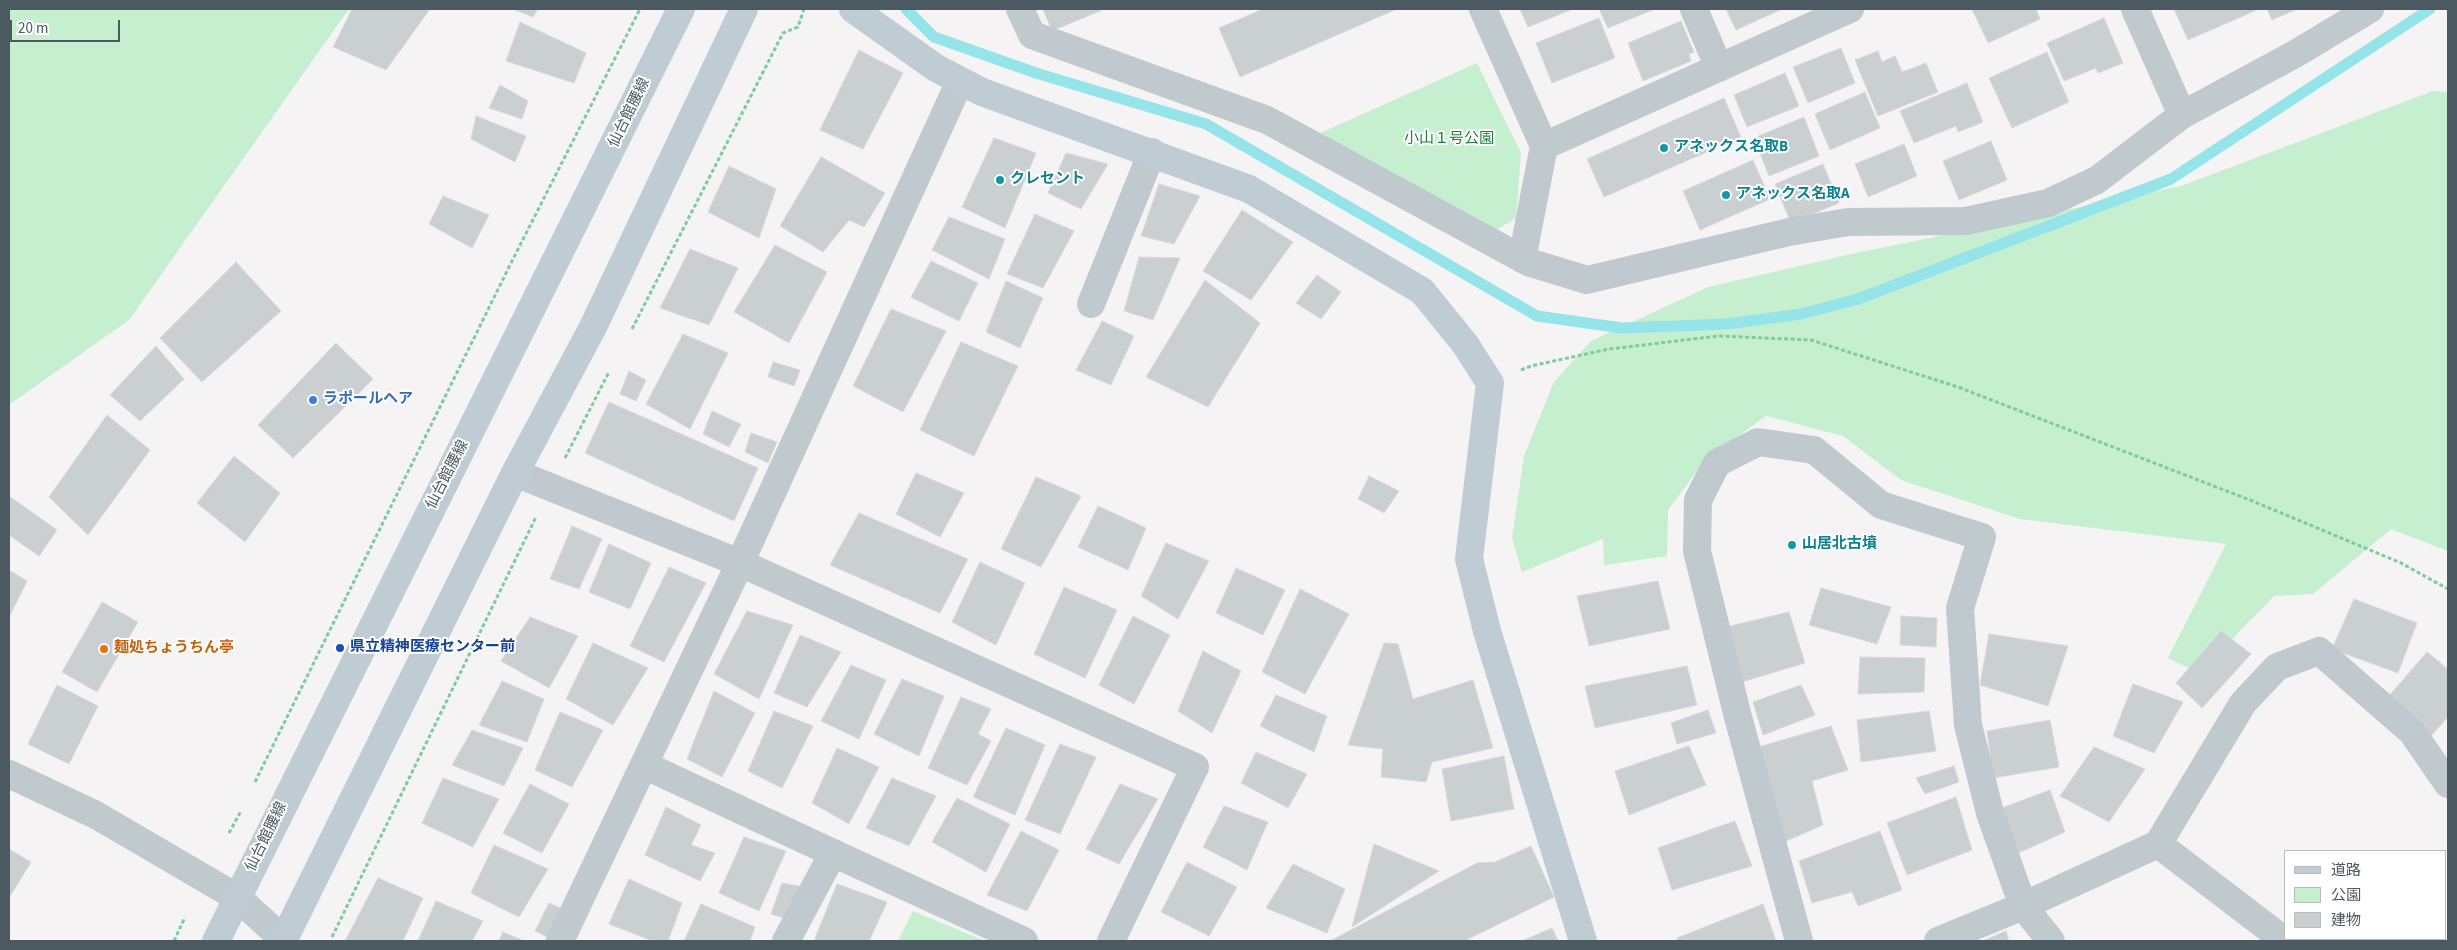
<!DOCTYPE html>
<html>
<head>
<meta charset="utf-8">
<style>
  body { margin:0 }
  #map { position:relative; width:2457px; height:950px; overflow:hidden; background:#f5f3f3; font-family:"Source Sans 3","Noto Sans JP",sans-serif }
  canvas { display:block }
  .frame { position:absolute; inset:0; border:10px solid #4b5960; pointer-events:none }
  .legend { position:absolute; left:2284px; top:850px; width:162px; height:90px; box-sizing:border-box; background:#fff; border:1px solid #b7bdbf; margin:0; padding:6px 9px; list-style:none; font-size:15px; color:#4b5960 }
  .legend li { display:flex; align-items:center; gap:10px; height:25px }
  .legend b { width:25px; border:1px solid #b7bdbf }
  .scale { position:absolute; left:10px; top:20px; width:110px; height:22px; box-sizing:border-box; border:2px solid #4b5960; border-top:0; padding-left:6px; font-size:15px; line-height:18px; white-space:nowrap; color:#4b5960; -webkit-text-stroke:4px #fff; paint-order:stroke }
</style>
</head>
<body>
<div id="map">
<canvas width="2457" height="950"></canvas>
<div class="frame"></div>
<ul class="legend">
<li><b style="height:6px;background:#c0ccd3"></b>道路</li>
<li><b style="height:14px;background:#c5efcf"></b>公園</li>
<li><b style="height:14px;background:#cacfd2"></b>建物</li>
</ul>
<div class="scale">20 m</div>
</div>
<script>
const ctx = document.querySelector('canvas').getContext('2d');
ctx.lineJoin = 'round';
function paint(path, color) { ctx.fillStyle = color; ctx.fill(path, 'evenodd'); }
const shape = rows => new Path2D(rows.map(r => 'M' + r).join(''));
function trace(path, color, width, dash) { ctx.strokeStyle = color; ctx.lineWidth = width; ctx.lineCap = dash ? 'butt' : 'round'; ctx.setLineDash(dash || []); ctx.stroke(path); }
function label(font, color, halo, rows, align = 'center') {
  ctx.font = font + ' "Source Sans 3","Noto Sans JP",sans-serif'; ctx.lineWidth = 4; ctx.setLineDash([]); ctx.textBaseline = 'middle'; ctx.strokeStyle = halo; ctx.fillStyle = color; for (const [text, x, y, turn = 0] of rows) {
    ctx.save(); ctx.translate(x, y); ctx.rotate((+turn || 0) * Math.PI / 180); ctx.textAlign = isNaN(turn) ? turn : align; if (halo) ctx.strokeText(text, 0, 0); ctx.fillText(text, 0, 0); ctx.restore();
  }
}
paint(shape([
  [9,9,349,9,129,320,9,405],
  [1477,63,1521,153,1516,218,1493,232,1318,134],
  [2433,91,2448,92,2448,551,2391,529,2313,594,2274,596,2199,673,2168,658,2226,544,2020,519,1901,480,1843,436,1766,416,1706,459,1668,510,1667,556,1604,565,1603,539,1522,572,1512,538,1524,456,1554,382,1591,341,1708,287,1847,255,2181,186],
  [913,911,985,941,898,941]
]), '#c5efcf');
trace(shape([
  [906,9,934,37,1036,73,1206,124,1537,316,1622,328,1727,324,1801,314,1858,299,2171,179,2430,9]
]), '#94e4e9', 11);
const building = shape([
  [352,9,430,9,386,70,333,47,352,9],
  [513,9,538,9,533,17,513,9],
  [1043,9,1102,9,1102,10,1052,31,1043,9],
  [1263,9,1397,9,1240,77,1219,28,1263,9],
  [1520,9,1573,9,1528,27,1520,9],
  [1599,9,1655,9,1608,28,1599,9],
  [1726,9,1782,9,1736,30,1726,9],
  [1972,9,2036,9,2040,19,1988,43,1972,9],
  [2174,9,2259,9,2188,40,2174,9],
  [2267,9,2297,9,2272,20,2267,9],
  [1599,18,1615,58,1552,83,1536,43,1599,18],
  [2104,18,2123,63,2098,73,2096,68,2064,81,2047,43,2104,18],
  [1681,21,1694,52,1689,54,1691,61,1643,81,1628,43,1681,21],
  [520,22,586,53,574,83,506,61,520,22],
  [1841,48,1855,83,1808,103,1793,67,1841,48],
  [859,50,903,73,863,149,820,130,859,50],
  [1878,51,1882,62,1895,56,1902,72,1926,63,1938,92,1878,116,1855,60,1878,51],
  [2047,52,2069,102,2012,128,1989,78,2047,52],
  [1785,73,1799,106,1747,127,1734,95,1785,73],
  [1967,83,1983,122,1958,132,1956,126,1914,143,1900,111,1967,83],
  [500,85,528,101,522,119,489,108,500,85],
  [1865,92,1880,128,1830,150,1815,114,1865,92],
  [1724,98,1741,137,1604,197,1587,159,1724,98],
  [476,116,526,136,515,162,471,139,476,116],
  [1804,117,1819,156,1769,176,1754,138,1804,117],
  [994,138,1036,153,1005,228,962,207,994,138],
  [1991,141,2007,180,1959,200,1943,161,1991,141],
  [1904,144,1917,176,1868,197,1855,164,1904,144],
  [1066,153,1108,164,1081,209,1048,193,1066,153],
  [821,157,885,193,864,227,849,220,823,252,780,226,821,157],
  [1753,160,1770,199,1700,230,1683,191,1753,160],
  [1823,164,1839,203,1791,223,1775,184,1823,164],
  [729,166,776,189,759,238,708,212,729,166],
  [1159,184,1200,196,1174,244,1141,236,1159,184],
  [443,196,489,215,472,248,429,224,443,196],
  [1242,210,1293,242,1251,300,1203,271,1242,210],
  [1035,214,1074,231,1043,288,1007,274,1035,214],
  [949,217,1005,239,989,279,932,250,949,217],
  [775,245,827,272,789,343,734,312,775,245],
  [690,249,738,268,709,325,660,308,690,249],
  [1139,257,1180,258,1153,320,1124,311,1139,257],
  [931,261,978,283,959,321,911,297,931,261],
  [236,262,281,311,202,382,160,338,236,262],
  [1317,275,1341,292,1321,319,1296,303,1317,275],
  [1205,280,1260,323,1208,407,1146,377,1205,280],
  [1006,281,1043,298,1020,348,986,332,1006,281],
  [891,309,946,331,903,412,853,386,891,309],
  [1102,321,1134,336,1111,385,1076,370,1102,321],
  [683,334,728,353,690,429,646,404,683,334],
  [961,342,1018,366,974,456,920,430,961,342],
  [336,343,373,379,293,458,258,425,336,343],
  [156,346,184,379,140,421,110,395,156,346],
  [773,362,800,370,794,386,768,377,773,362],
  [629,371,646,380,636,401,620,394,629,371],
  [609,402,758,468,734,521,585,453,609,402],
  [712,411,741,424,729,447,703,434,712,411],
  [107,415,150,450,88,535,49,497,107,415],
  [751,433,777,442,768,463,745,452,751,433],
  [234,456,280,493,245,542,197,503,234,456],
  [916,473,964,493,940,537,896,514,916,473],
  [1369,476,1399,491,1384,513,1358,499,1369,476],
  [1036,477,1081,496,1041,567,1001,549,1036,477],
  [9,496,57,530,39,556,9,535,9,496],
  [1098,506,1146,528,1128,570,1078,547,1098,506],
  [859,513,968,559,940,613,830,565,859,513],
  [572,526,602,539,579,589,550,579,572,526],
  [1166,543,1209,561,1178,619,1141,596,1166,543],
  [609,544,651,563,630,609,589,592,609,544],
  [980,562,1025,583,996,645,952,622,980,562],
  [669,567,706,583,664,662,630,646,669,567],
  [1236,568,1285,590,1263,635,1216,613,1236,568],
  [9,570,27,581,9,617,9,570],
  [1658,581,1670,629,1589,646,1577,596,1658,581],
  [1064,587,1117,610,1085,678,1034,654,1064,587],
  [1821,588,1891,607,1877,644,1809,625,1821,588],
  [1300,589,1349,614,1305,694,1262,672,1300,589],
  [2354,599,2417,623,2398,673,2332,649,2354,599],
  [102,602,138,622,97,692,62,672,102,602],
  [747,611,793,625,759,699,714,674,747,611],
  [1789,612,1805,663,1742,682,1726,627,1789,612],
  [1133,616,1170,635,1134,704,1099,685,1133,616],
  [1901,616,1937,618,1936,647,1900,645,1901,616],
  [530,617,578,636,549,688,501,661,530,617],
  [2221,631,2251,654,2202,708,2176,683,2221,631],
  [1989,634,2068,646,2048,706,1980,685,1989,634],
  [800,635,841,652,807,707,774,693,800,635],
  [593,643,648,668,613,725,566,699,593,643],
  [1384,643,1398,644,1413,699,1473,680,1493,748,1432,762,1426,782,1381,777,1383,749,1348,745,1384,643],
  [1203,651,1241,671,1212,733,1178,711,1203,651],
  [2427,652,2448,669,2448,717,2430,737,2389,696,2427,652],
  [1860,657,1925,658,1924,692,1858,694,1860,657],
  [851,665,886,680,859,739,821,721,851,665],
  [1687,666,1697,705,1595,728,1585,686,1687,666],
  [902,679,944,696,919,756,874,734,902,679],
  [502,681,544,699,527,742,479,725,502,681],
  [2133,684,2183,702,2154,753,2113,736,2133,684],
  [57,685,98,706,69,764,28,744,57,685],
  [1801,685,1815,715,1763,735,1753,702,1801,685],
  [714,691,755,713,722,777,687,759,714,691],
  [1276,695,1327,716,1314,752,1260,726,1276,695],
  [961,697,991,709,978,734,991,741,967,785,928,768,961,697],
  [1708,710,1716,733,1677,744,1671,723,1708,710],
  [774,711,813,726,782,788,748,771,774,711],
  [1929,711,1936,751,1861,762,1857,720,1929,711],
  [560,712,603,730,572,787,535,770,560,712],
  [2050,720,2059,767,1993,778,1987,731,2050,720],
  [1831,726,1848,770,1812,781,1823,825,1784,842,1758,747,1831,726],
  [1006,728,1045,745,1015,815,973,797,1006,728],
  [472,730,523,748,504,786,452,765,472,730],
  [1060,744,1096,757,1060,834,1025,820,1060,744],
  [1689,746,1706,785,1629,815,1615,771,1689,746],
  [2094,747,2145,769,2109,822,2060,796,2094,747],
  [837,748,879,767,849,824,812,803,837,748],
  [1256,752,1307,774,1288,808,1241,783,1256,752],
  [1504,756,1514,809,1451,821,1442,769,1504,756],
  [1954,766,1959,782,1925,794,1916,778,1954,766],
  [443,778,499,799,473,847,422,823,443,778],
  [892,778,936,796,909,846,866,828,892,778],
  [530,784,569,804,542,853,503,833,530,784],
  [1120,784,1158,799,1119,864,1086,849,1120,784],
  [2050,790,2065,832,2016,854,1999,809,2050,790],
  [1956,797,1972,850,1907,875,1887,823,1956,797],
  [957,798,1010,824,986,872,932,842,957,798],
  [1224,806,1268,822,1247,870,1203,847,1224,806],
  [666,807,701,825,691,845,715,853,700,881,645,855,666,807],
  [1735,821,1752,866,1672,890,1658,848,1735,821],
  [1021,831,1059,850,1027,911,987,895,1021,831],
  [1880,831,1902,890,1858,906,1852,892,1812,903,1799,861,1880,831],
  [744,837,786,851,759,911,719,893,744,837],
  [1374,844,1439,871,1352,927,1374,844],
  [494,845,548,869,519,917,471,893,494,845],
  [1531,846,1554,897,1464,941,1330,941,1477,863,1495,862,1531,846],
  [9,849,31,862,9,898,9,849],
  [1187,862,1237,887,1209,936,1161,912,1187,862],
  [1293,864,1345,889,1327,933,1266,908,1293,864],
  [378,878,423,898,403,941,345,941,378,878],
  [629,879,682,903,668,941,653,941,609,924,629,879],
  [782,883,803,887,791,920,771,914,782,883],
  [837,884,887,902,869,941,814,941,837,884],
  [436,901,483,921,472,941,418,941,436,901],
  [549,903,567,911,553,940,535,931,549,903],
  [701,904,755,927,750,941,684,941,701,904],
  [1763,904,1776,941,1678,941,1677,938,1763,904],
  [1552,928,1558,941,1522,941,1552,928],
  [2006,931,2009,941,1983,941,2006,931],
  [503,932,524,941,499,941,503,932]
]);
paint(building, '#cacfd2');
trace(building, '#d7dadd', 1);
trace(shape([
  [632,329,783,33,798,27,804,9],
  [1521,370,1531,366,1609,349,1719,336,1811,340,1958,387,2255,502,2401,563,2448,589],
  [565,458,609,372],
  [255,782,512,261,640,9],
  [229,833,241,811],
  [332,937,536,517],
  [174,941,185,917]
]), '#7ecc9a', 3, [4, 2.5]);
trace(shape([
  [1020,9,1032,35,1267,120,1528,262,1587,280,1789,232,1848,222,1966,221,2048,203,2097,180,2182,115,2295,54,2370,9],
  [1483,9,1544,146,1522,259],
  [1694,9,1719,68],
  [2135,9,2182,115],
  [1544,146,1850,9],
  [1091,304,1152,152],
  [515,473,740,563,1195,767,1111,941],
  [644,765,833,853,786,941],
  [9,774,96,815,238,898,285,941],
  [2158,844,2285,941],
  [833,853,1024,941],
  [560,941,740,563,960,81],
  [1799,941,1738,717,1697,551,1698,500,1717,463,1758,442,1814,450,1881,505,1982,537,1960,608,1968,725,1990,813,2023,906,2051,941],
  [1938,941,2023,906,2158,844,2243,703,2277,667,2319,651,2412,732,2448,784]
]), '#bfc9ce', 28);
trace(shape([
  [853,9,936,68,982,92,1249,189,1422,291,1465,344,1490,383,1469,559,1487,631,1583,941],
  [216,941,681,9],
  [283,941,515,473,593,327,744,9]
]), '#c0ccd3', 28);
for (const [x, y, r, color] of [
  [1664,148,5,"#0f9aa8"],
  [1000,180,5,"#0f9aa8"],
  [1726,195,5,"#0f9aa8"],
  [313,400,5,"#3f7fe0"],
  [1792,545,5,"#0f9aa8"],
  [340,648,5,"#1a4fb4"],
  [104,649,5,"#e8710a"]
]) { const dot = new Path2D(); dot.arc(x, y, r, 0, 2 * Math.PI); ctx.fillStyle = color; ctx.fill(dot); trace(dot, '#fff', 2); }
label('15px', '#4b5960', '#fff', [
  ["仙台館腰線",630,113,-64],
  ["仙台館腰線",448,475,-63],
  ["仙台館腰線",267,837,-64]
]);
label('15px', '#1c8040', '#fff', [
  ["小山１号公園",1449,140]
]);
label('bold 15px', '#0d838f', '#fff', [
  ["アネックス名取B",1674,148],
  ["クレセント",1010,180],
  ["アネックス名取A",1736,195],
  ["山居北古墳",1802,545]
], 'left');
label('bold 15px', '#366cbe', '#fff', [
  ["ラポールヘア",323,400]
], 'left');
label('bold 15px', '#164399', '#fff', [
  ["県立精神医療センター前",350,648]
], 'left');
label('bold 15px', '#c56008', '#fff', [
  ["麺処ちょうちん亭",114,649]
], 'left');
</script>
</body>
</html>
